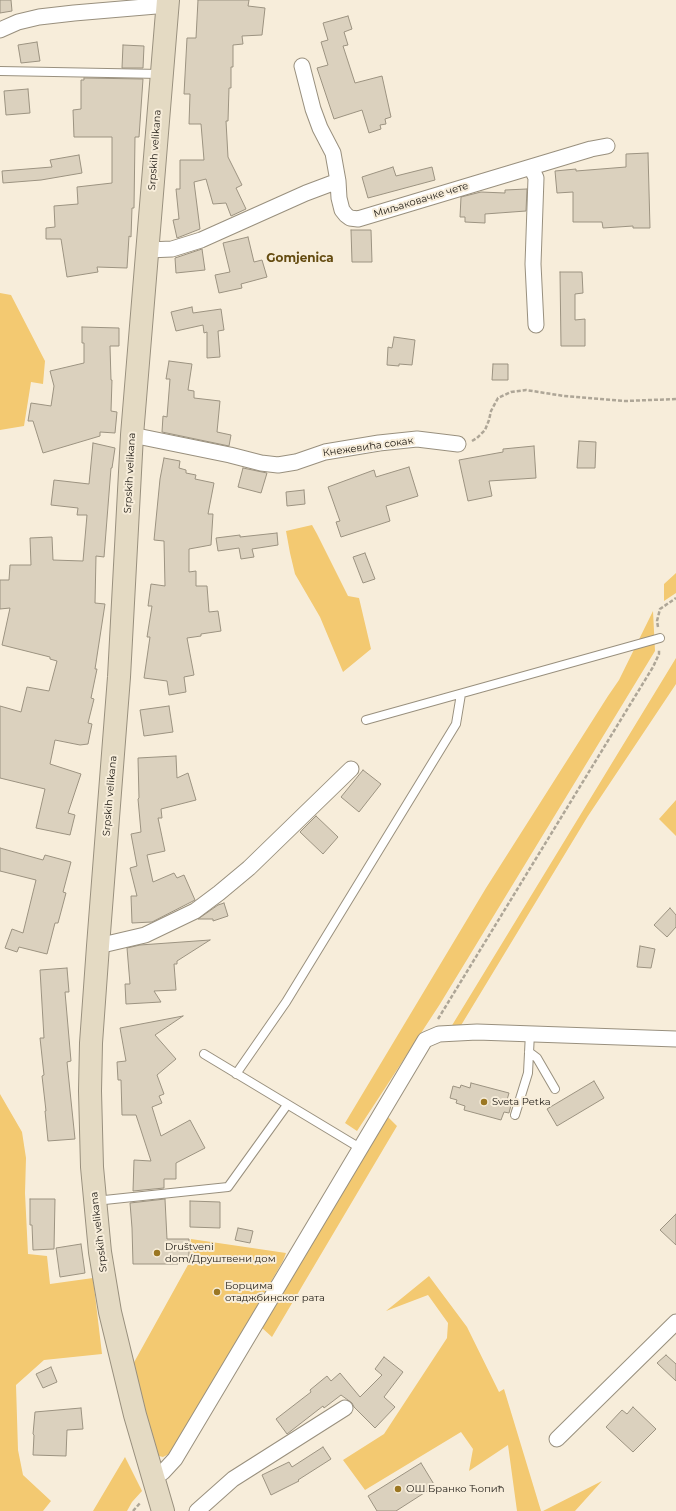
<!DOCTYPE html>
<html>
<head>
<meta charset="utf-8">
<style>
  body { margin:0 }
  canvas { display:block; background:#f7edda }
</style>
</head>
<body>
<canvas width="676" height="1511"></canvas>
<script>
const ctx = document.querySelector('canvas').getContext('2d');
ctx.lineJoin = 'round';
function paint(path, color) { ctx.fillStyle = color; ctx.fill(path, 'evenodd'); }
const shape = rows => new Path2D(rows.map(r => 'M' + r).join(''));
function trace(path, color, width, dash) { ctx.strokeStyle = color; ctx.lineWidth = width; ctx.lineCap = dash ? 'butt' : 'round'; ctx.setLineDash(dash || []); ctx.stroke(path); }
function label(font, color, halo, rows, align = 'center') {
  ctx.font = font + ' Montserrat,sans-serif'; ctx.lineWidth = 4; ctx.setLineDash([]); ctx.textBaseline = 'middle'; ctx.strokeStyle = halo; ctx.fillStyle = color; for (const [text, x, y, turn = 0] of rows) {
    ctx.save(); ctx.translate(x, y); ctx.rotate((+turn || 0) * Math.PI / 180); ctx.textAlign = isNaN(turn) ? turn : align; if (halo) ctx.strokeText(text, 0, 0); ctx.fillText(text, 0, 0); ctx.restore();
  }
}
paint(shape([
  [0,293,11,295,45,361,43,384,31,382,24,426,0,430],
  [312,525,317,534,348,596,359,598,371,649,343,672,320,617,295,574,290,553,286,531],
  [676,573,676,593,664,601,664,584],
  [653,611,655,651,440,1004,357,1131,345,1123,486,888,608,696,619,680],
  [676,658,676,684,588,816,460,1027,451,1027],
  [676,800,676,836,659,819],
  [0,1094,22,1132,26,1158,25,1193,28,1254,47,1256,50,1284,93,1278,102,1354,44,1360,16,1385,18,1450,23,1475,51,1501,43,1511,0,1511],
  [388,1117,397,1126,272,1337,261,1327],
  [191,1239,286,1253,283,1261,176,1446,171,1453,163,1457,159,1456,157,1453,132,1366,189,1263],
  [429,1276,467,1327,499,1392,504,1389,541,1511,517,1511,508,1445,469,1471,473,1449,461,1432,365,1490,343,1460,384,1434,447,1338,448,1323,428,1295,386,1311],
  [125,1457,142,1491,132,1502,127,1511,93,1511],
  [602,1481,575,1511,543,1511]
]), '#f3c971');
const building = shape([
  [0,0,11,0,12,11,0,13,0,0],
  [198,0,249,0,248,6,265,8,262,35,242,36,243,44,233,45,233,67,231,67,231,88,229,88,228,121,226,121,228,157,242,185,236,188,246,209,231,216,226,203,213,204,206,179,194,182,200,229,177,238,173,220,179,219,176,189,180,189,180,160,204,160,201,124,189,124,190,94,184,94,187,38,196,38,198,0],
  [348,16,352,29,344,32,348,45,343,46,355,83,382,76,391,117,385,119,386,124,380,125,381,129,369,133,362,110,334,119,317,68,328,65,321,42,328,40,323,23,348,16],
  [37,42,40,61,21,63,18,45,37,42],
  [123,45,144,46,143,68,122,68,123,45],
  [84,78,143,79,139,137,135,137,134,208,132,208,131,237,129,236,127,268,97,267,98,272,67,277,61,239,46,239,46,228,55,227,54,206,78,204,77,187,112,183,112,137,74,137,73,110,81,109,81,80,84,80,84,78],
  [28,89,30,113,6,115,4,91,28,89],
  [648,153,650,228,633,228,633,226,603,228,602,222,573,222,573,192,557,193,555,171,576,169,576,171,626,167,626,154,648,153],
  [79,155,82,173,41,180,3,183,2,171,52,167,50,160,79,155],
  [393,167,396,176,432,167,435,180,368,198,362,177,393,167],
  [527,189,526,211,485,214,485,223,465,222,465,217,460,217,461,197,481,192,505,193,505,190,527,189],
  [351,230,371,230,372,262,352,262,351,230],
  [248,237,254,262,262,260,267,277,241,284,242,288,219,293,215,275,230,272,223,243,248,237],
  [202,249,205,270,176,273,175,258,202,249],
  [560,272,582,272,583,293,575,294,575,320,585,319,585,346,561,346,560,272],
  [192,307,193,313,221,309,224,330,218,331,220,357,207,358,207,332,204,333,203,325,176,331,171,312,192,307],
  [82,327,119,328,119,346,110,346,111,380,112,380,111,411,117,412,115,433,100,432,100,436,43,453,33,421,28,421,31,403,51,406,54,386,50,371,84,363,84,343,82,343,82,327],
  [394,337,415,340,412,365,399,364,399,366,387,365,388,347,392,348,394,337],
  [169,361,192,364,188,390,194,391,194,398,220,401,217,432,231,435,229,446,162,432,163,416,167,417,170,379,166,379,169,361],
  [493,364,508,364,508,380,492,380,493,364],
  [579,441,596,442,595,468,577,468,579,441],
  [93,443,115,448,112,468,111,468,104,557,96,556,95,603,105,604,95,669,97,669,91,698,94,699,88,723,92,724,88,744,80,745,55,740,50,764,81,774,68,813,75,815,70,835,36,828,45,789,0,778,0,706,21,712,27,687,49,691,57,661,50,659,50,657,2,645,10,608,0,609,0,580,9,580,10,565,31,565,30,538,52,537,53,560,83,561,87,515,77,515,78,508,51,505,54,480,89,484,93,443],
  [534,446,536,478,489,481,492,496,468,501,459,460,503,452,503,449,534,446],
  [164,458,180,461,179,468,186,470,186,473,196,475,195,479,214,483,208,514,213,514,211,545,189,549,189,572,196,571,196,586,207,586,209,612,218,611,221,631,201,634,201,636,187,638,194,675,184,677,186,692,169,695,167,681,144,678,150,637,147,637,152,606,148,606,151,584,165,586,164,541,154,540,160,479,164,458],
  [409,467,418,496,386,506,390,521,341,537,336,522,340,521,328,487,374,470,376,477,409,467],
  [243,468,267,473,261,493,238,487,243,468],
  [304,490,305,504,287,506,286,492,304,490],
  [277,533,278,545,252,549,254,557,241,559,239,548,218,551,216,538,240,535,240,537,277,533],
  [365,553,375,579,363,583,353,557,365,553],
  [169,706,173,732,144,736,140,710,169,706],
  [176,756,177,778,188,773,196,800,161,809,162,818,158,818,165,851,147,855,153,882,174,873,177,878,184,875,195,900,152,922,132,923,131,896,137,896,130,868,137,866,131,834,141,832,138,799,139,798,138,758,176,756],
  [363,770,381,784,359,812,341,797,363,770],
  [316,816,338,837,323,854,300,832,316,816],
  [0,848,43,860,45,855,71,862,63,892,66,893,58,923,55,923,47,954,19,947,17,952,5,948,12,929,23,933,36,880,0,871,0,848],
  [224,903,228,916,213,921,213,919,198,919,218,905,224,903],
  [670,908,676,915,676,927,667,937,654,925,670,908],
  [210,940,177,961,177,964,174,964,176,990,154,991,161,1002,126,1004,125,984,130,984,127,948,140,945,210,940],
  [640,946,655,949,651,968,637,967,640,946],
  [67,968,69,992,65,992,71,1061,67,1062,75,1139,48,1141,45,1111,46,1111,42,1076,44,1075,40,1038,44,1038,40,970,67,968],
  [183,1016,155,1035,176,1059,157,1075,164,1094,159,1096,162,1103,152,1107,161,1136,190,1120,205,1148,176,1163,176,1179,164,1179,164,1188,133,1191,134,1160,151,1161,136,1115,122,1115,121,1080,118,1080,117,1062,126,1061,120,1028,183,1016],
  [594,1081,604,1098,557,1126,547,1109,594,1081],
  [471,1083,509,1093,507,1100,512,1101,509,1113,504,1112,501,1120,464,1110,465,1106,456,1103,457,1100,450,1098,453,1086,460,1088,461,1085,470,1088,471,1083],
  [30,1199,55,1199,54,1249,33,1250,32,1225,30,1225,30,1199],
  [165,1199,167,1239,189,1239,189,1257,178,1257,178,1264,133,1264,132,1228,130,1203,165,1199],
  [190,1201,220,1202,220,1228,190,1227,190,1201],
  [676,1214,676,1245,660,1230,676,1214],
  [238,1228,253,1231,250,1243,235,1240,238,1228],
  [81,1244,85,1273,60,1277,56,1248,81,1244],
  [666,1355,676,1364,676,1381,657,1363,666,1355],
  [384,1357,403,1372,384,1397,395,1407,375,1428,354,1407,352,1403,341,1395,324,1408,323,1406,287,1434,276,1419,311,1392,310,1390,327,1376,331,1381,340,1373,360,1397,382,1375,375,1369,384,1357],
  [51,1367,57,1382,43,1388,36,1374,51,1367],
  [633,1407,656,1429,633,1452,606,1427,622,1410,627,1414,633,1407],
  [81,1408,83,1429,67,1430,66,1456,33,1455,34,1435,33,1434,35,1412,81,1408],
  [323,1447,331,1459,298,1480,299,1481,271,1495,262,1475,289,1462,292,1467,323,1447],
  [421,1463,435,1486,396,1511,377,1511,368,1496,421,1463]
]);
paint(building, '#dbd1be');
trace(building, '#9c9381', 1);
const service = shape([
  [0,71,161,74],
  [366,720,660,638],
  [529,1052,537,1058,555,1089],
  [204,1054,360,1148],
  [236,1074,286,1002,456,724,461,694],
  [515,1115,528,1073,530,1033],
  [95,1201,228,1187,287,1105]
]);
const minor = shape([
  [0,30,18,22,39,17,74,13,168,5],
  [302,66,313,109,320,128,333,153,338,181],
  [531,167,536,178,533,264,536,325],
  [148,250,172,249,201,240,306,193,338,181,339,198,342,210,346,215,350,218,358,219,591,149,607,146],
  [132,435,230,455,261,463,278,465,296,462,325,452,379,443,417,439,458,444],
  [98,946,145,935,195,911,219,893,249,868,351,769],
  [557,1439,676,1322],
  [153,1478,163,1472,175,1459,425,1040,439,1034,477,1032,676,1039],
  [197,1511,233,1479,345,1408]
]);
const secondary = shape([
  [163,1511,135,1415,110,1312,100,1252,92,1167,90,1091,91,1043,98,946,119,677,132,435,168,0]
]);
trace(service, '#99907e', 10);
trace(minor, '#99907e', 17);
trace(secondary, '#99907e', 24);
trace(shape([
  [472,441,477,438,485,430,489,420,491,411,498,398,511,392,526,390,564,396,625,401,676,399],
  [658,627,657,621,660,609,676,598],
  [438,1019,653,667,659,654,659,650],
  [133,1511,141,1502]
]), '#aea697', 2.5, [4, 2]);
trace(service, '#fff', 8);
trace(minor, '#fff', 15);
trace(secondary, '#e4dac3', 22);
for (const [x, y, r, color] of [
  [484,1102,4,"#9b7723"],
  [157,1253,4,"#9b7723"],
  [217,1292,4,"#9b7723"],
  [398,1489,4,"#9b7723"]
]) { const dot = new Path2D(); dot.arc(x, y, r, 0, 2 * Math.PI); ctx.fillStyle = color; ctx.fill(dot); trace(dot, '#f7edda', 1.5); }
label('10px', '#1d1913', '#f7edda', [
  ["Srpskih velikana",155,150,-86],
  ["Миљаковачке чете",421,200,-17],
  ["Кнежевића сокак",368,447,-8],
  ["Srpskih velikana",130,473,-87],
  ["Srpskih velikana",110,796,-85],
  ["Srpskih velikana",99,1232,-97]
]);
label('10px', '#1d1913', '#f7edda', [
  ["Sveta Petka",492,1102],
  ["Društveni",165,1247],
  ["dom/Друштвени дом",165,1259],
  ["Борцима",225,1286],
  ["отаджбинског рата",225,1298],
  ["ОШ Бранко Ћопић",406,1489]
], 'left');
label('bold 12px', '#644b10', '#f7edda', [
  ["Gomjenica",300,258]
]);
</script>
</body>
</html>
